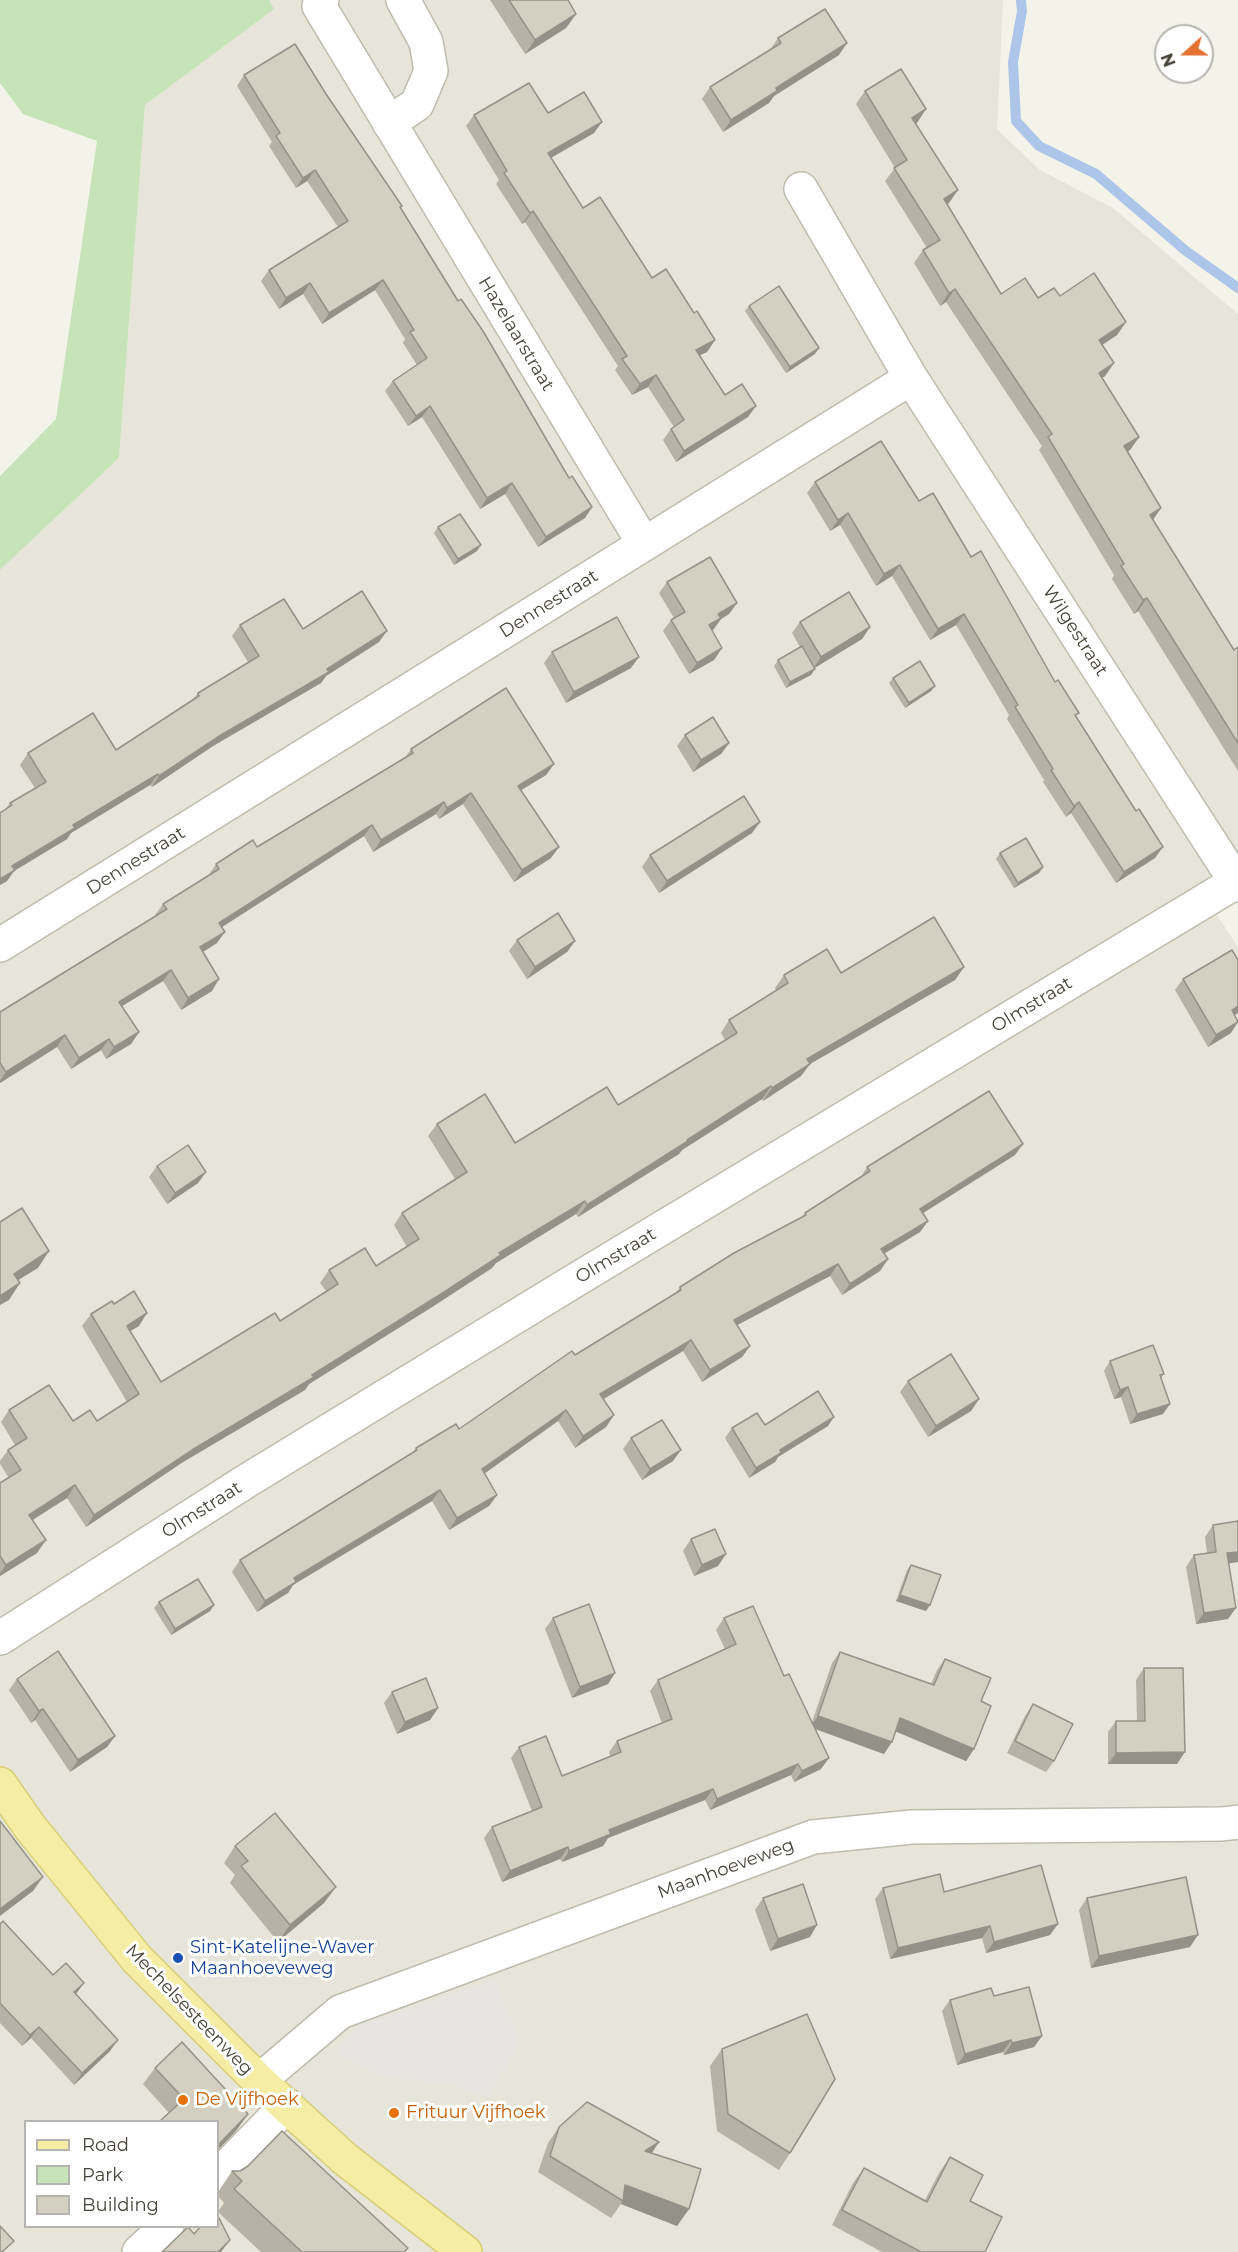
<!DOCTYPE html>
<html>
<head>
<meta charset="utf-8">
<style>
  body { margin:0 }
  #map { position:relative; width:1238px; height:2252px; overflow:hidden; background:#f3f3ea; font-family:Montserrat,sans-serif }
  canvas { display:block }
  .legend { position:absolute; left:24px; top:2120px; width:195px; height:108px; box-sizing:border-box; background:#fff; border:2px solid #b5b4b0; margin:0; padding:8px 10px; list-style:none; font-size:18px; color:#474439 }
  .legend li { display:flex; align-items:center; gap:12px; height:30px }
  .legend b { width:30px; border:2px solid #b5b4b0 }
  .north { position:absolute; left:1154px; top:24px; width:60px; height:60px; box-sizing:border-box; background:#fff; border:2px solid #b5b4b0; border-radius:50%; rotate:249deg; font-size:16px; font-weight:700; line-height:24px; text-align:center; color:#474439 }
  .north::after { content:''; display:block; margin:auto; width:21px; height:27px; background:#e47031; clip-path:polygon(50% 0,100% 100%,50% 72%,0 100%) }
</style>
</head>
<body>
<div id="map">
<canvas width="1238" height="2252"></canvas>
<ul class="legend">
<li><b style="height:8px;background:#f4eda3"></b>Road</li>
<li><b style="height:16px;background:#c7e3b8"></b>Park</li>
<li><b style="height:16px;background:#d4d0c1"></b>Building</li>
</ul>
<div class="north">N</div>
</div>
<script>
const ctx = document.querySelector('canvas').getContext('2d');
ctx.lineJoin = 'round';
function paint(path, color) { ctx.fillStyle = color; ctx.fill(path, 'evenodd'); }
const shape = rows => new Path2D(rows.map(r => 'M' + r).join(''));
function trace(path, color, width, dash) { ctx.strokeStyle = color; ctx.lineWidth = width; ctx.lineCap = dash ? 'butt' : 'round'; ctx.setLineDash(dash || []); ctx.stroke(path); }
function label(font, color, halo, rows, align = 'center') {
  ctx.font = font + ' Montserrat,sans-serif'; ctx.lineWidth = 6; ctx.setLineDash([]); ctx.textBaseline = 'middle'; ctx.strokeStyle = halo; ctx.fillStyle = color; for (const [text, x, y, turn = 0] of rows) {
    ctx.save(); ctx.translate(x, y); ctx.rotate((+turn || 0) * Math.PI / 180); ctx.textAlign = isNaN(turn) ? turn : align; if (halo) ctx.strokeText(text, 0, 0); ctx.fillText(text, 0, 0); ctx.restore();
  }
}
paint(shape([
  [269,0,1003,0,997,129,1040,170,1113,208,1238,314,1238,865,1199,888,1238,947,1238,2252,0,2252,0,570,119,458,145,105,273,9],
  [26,2122,218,2122,218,2226,26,2226]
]), '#e7e5d9');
paint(shape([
  [0,0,269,0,274,9,145,105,119,458,0,570,0,476,56,419,97,141,23,114,0,83]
]), '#c7e3b8');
paint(shape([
  [495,1980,520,2041,489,2098,446,2083,381,2077,335,2053,356,2026]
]), '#e6e5e1');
trace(shape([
  [1021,0,1022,11,1013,62,1016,121,1039,146,1096,174,1186,251,1238,288]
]), '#adc5e9', 10);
const minor = shape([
  [322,0,319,6,644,544],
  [389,123,417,104,431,71,426,42,403,0],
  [911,378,1238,885],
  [0,945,911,378,801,189],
  [0,1638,248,1480,579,1278,1236,882],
  [259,2081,340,2012,813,1837,912,1827,1222,1824,1238,1822],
  [218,2176,287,2105],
  [139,2252,167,2226]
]);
const major = shape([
  [0,1784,30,1827,137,1959,259,2081,345,2159,465,2252]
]);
trace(minor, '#bebcae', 36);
trace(major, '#d8ce74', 36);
trace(minor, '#fff', 33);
trace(major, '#f4eda3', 33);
paint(shape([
  [490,0,568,0,576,14,566,28,525,54],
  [778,38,839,55,774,96,769,103,723,132,702,99,710,87,770,50],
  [244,75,326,94,402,206,401,208,569,478,592,507,585,518,538,547,505,494,480,509,422,417,408,426,385,391,393,381,417,365,403,343,405,339,375,290,322,324,303,294,279,309,261,281,269,270,338,227,307,181,296,188,269,146,272,142,237,86],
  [865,91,926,109,916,123,949,203,947,204,1001,294,1038,298,1060,296,1126,322,1117,335,1102,345,1114,363,1105,376,1102,378,1139,437,1130,450,1128,451,1161,508,1153,520,1234,650,1238,647,1238,771,1138,611,1134,614,1112,579,1114,575,1039,450,1042,446,946,302,940,306,914,263,923,250,927,248,885,181,895,168,856,104],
  [548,113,594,133,551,158,583,208,652,278,694,313,715,340,707,352,699,355,725,395,748,417,676,462,663,440,671,429,674,427,648,387,632,395,615,370,618,366,525,222,522,224,496,184,499,180,466,126,474,115],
  [749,306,815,354,786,373,745,311],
  [815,482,919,501,971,557,1055,682,1076,717,1155,858,1116,883,1071,813,1066,817,1043,782,1044,780,1007,719,1009,715,956,625,930,640,892,576,876,586,840,525,830,531,807,493],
  [438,527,477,551,454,565,434,533],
  [667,582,737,603,729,614,721,619,712,631,722,648,714,660,689,674,663,631,671,620,674,618,659,593],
  [800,622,870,627,862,639,814,668,811,675,786,688,774,666,778,660,800,647,792,633],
  [240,625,303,629,379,642,326,676,321,683,213,746,152,787,150,785,71,833,67,839,14,871,7,881,0,885,0,813,5,810,10,803,35,788,20,765,28,753,116,750,193,699,198,693,248,662,232,636],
  [552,652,631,668,566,703,544,663],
  [893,678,935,686,931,691,905,708,889,683],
  [685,735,729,743,721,754,693,772,677,746],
  [411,749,554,764,546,775,521,790,551,858,514,882,463,804,439,819,436,814,373,852,364,836,222,927,217,943,203,952,212,991,181,1010,163,981,122,1006,139,1032,131,1044,106,1059,101,1050,71,1069,57,1047,0,1083,0,1012,156,916,155,915,163,904,208,876,216,864,257,847,404,759],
  [752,833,659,893,642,867,650,855],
  [1000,853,1043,867,1039,873,1014,888,996,859],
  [517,940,575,941,567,952,527,979,509,951],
  [1238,960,1238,1013,1234,1015,1231,1033,1208,1047,1175,990,1183,979],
  [964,967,955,980,810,1064,801,1076,763,1101,762,1099,682,1150,679,1154,578,1217,576,1214,496,1263,492,1268,432,1307,309,1384,305,1390,183,1462,86,1527,67,1498,33,1520,37,1553,0,1576,0,1483,9,1478,0,1464,0,1461,8,1450,15,1445,1,1422,9,1410,73,1421,97,1421,127,1402,82,1326,91,1314,114,1304,139,1326,130,1331,161,1382,280,1321,326,1291,320,1283,329,1270,376,1266,407,1247,394,1225,402,1213,455,1179,428,1136,437,1124,515,1143,618,1105,725,1040,721,1033,729,1020,776,991,775,988,784,975],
  [1015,1155,923,1213,928,1221,920,1232,884,1254,888,1259,880,1271,842,1295,830,1276,737,1325,750,1346,742,1357,702,1382,683,1351,603,1399,614,1415,606,1427,575,1448,558,1421,485,1473,497,1495,489,1506,449,1530,432,1501,293,1585,288,1593,257,1612,232,1572,240,1560,411,1454,416,1448,459,1429,575,1355,675,1294,680,1287,802,1217,805,1213,861,1177,867,1167],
  [157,1166,206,1172,198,1183,167,1204,149,1177],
  [1110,1361,1164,1374,1161,1378,1163,1414,1130,1424,1121,1397,1114,1399,1104,1371],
  [908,1381,979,1399,971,1411,928,1437,900,1392],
  [765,1425,828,1426,778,1457,775,1462,749,1478,725,1438,732,1428],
  [631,1438,673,1461,642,1480,623,1449],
  [1238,1521,1238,1562,1228,1563,1228,1619,1196,1624,1186,1567,1194,1555,1207,1553,1205,1537,1213,1525],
  [691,1539,726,1554,718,1566,694,1576,683,1551],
  [911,1565,926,1611,896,1601,907,1570],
  [159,1602,214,1605,210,1611,171,1635,154,1608],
  [553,1618,615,1673,608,1684,572,1698,545,1629],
  [724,1618,784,1676,812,1722,832,1663,840,1652,931,1684,937,1670,945,1659,981,1701,974,1749,966,1761,896,1731,884,1754,815,1729,821,1769,794,1782,791,1775,710,1810,705,1800,608,1838,603,1846,562,1862,560,1859,502,1882,484,1838,492,1827,532,1811,511,1758,519,1747,562,1776,611,1757,609,1752,617,1741,662,1723,650,1691,658,1680,725,1649,716,1630],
  [1144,1668,1177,1764,1108,1764,1108,1732,1116,1721,1137,1721,1136,1680],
  [17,1679,115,1736,107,1747,70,1772,35,1720,31,1723,9,1690],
  [392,1692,438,1708,430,1720,397,1734,384,1703],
  [1033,1704,1054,1761,1046,1772,1007,1753,1025,1716],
  [235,1846,324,1903,278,1942,230,1883,235,1875,224,1863],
  [883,1888,944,1892,1050,1935,986,1953,982,1938,890,1959,875,1899],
  [763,1898,810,1937,770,1951,755,1910],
  [1087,1898,1190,1947,1091,1968,1079,1910],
  [0,1924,53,1975,110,2051,74,2085,31,2038,22,2046,0,2023],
  [994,1996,1042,2036,1034,2047,1004,2055,1003,2052,957,2065,942,2011,950,2000],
  [722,2049,790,2153,779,2170,717,2131,710,2066],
  [155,2068,236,2131,169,2113,143,2084],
  [559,2127,651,2153,689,2209,677,2226,621,2204,611,2218,538,2172,548,2143],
  [950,2157,970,2201,985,2252,882,2252,832,2225,853,2183,864,2168,925,2200,939,2173],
  [232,2171,405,2252,261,2252,218,2212,224,2203,218,2196,218,2192]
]), '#b6b3a6');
paint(shape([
  [576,14,566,28,525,54,535,40],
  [847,43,839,55,774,96,769,103,723,132,731,120,776,88],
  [926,109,917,123,903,131,912,118],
  [602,122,594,133,540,164,548,153],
  [315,170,307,181,296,188,303,178],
  [958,190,949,203,935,212,944,199],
  [533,211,525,222,522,224,530,213],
  [383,280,375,290,322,324,329,313],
  [310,283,303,294,279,309,286,298],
  [955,289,946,302,940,306,949,293],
  [1126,322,1117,335,1090,353,1099,340],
  [715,340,707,352,688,361,696,350],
  [819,348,815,354,786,373,790,367],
  [1114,363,1105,376,1090,386,1099,373],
  [656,375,648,387,632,395,640,384],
  [430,406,422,417,408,426,416,416],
  [756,406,748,417,676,462,684,451],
  [1139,437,1130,450,1115,459,1124,446],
  [512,483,505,494,480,509,487,498],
  [592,507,585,518,538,547,546,537],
  [1161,508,1152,521,1150,515],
  [848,513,840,525,830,531,838,520],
  [481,545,477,551,454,565,458,559],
  [900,565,892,576,876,586,884,574],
  [1147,598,1138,611,1134,614,1143,600],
  [737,603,729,614,721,619,713,630,701,637,718,614],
  [964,614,956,625,930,640,938,629],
  [870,627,862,639,813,669,821,657],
  [387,631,379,642,326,676,321,683,213,746,152,787,159,776,221,735],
  [722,648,714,660,689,674,697,663],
  [639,657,631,668,566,703,574,692],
  [815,669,811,675,786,688,790,682],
  [935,686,931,691,905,708,909,703],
  [729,743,721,754,693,772,701,760],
  [554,764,546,775,510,797,518,786],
  [158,774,150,785,71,833,67,839,14,871,7,881,0,885,0,879,12,866,73,825],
  [471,793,463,804,439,819,447,808],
  [444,802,436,814,373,852,381,840],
  [1079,802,1071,813,1066,817,1074,806],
  [760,822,752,833,659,893,667,881],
  [372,825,364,836,211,934,219,923],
  [559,847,551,858,514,882,522,870],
  [1163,847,1155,858,1116,883,1124,872],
  [1043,867,1039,873,1014,888,1018,883],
  [225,932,217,943,192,959,200,947],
  [575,941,567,952,527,979,535,967],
  [964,967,955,980,810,1064,801,1076,763,1101,772,1088,807,1059],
  [171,970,163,981,111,1013,119,1002],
  [219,979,212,991,181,1010,188,998],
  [1238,1006,1238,1013,1224,1021,1232,1010],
  [1238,1022,1231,1033,1208,1047,1216,1035],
  [139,1032,131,1044,106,1059,114,1047],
  [65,1035,57,1047,0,1083,0,1081,6,1072],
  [109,1039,101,1050,71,1069,79,1058],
  [771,1086,762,1099,682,1150,679,1154,578,1217,587,1205],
  [1023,1144,1015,1155,912,1220,920,1209],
  [206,1172,198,1183,167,1204,175,1193],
  [585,1201,576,1214,496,1263,492,1268,432,1307,309,1384,305,1390,183,1462,86,1527,94,1515,192,1450,312,1375,499,1253],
  [928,1221,920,1232,873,1260,881,1249],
  [49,1251,38,1268,2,1290,14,1274],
  [888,1259,880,1271,842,1295,850,1284],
  [838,1264,830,1276,726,1331,734,1320],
  [20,1283,9,1300,0,1305,0,1296],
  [147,1313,139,1326,118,1338,127,1326],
  [691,1340,683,1351,592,1406,600,1394],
  [750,1346,742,1357,702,1382,710,1370],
  [1128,1387,1121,1397,1114,1399,1120,1390],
  [979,1399,971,1411,928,1437,936,1426],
  [1170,1404,1163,1414,1130,1424,1137,1414],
  [566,1410,558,1421,474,1481,482,1469],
  [614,1415,606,1427,575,1448,583,1436],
  [834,1417,828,1426,778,1457,775,1462,749,1478,756,1468,780,1450],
  [681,1450,673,1461,642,1480,650,1469],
  [75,1485,67,1498,21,1527,29,1515],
  [440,1490,432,1501,293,1585,288,1593,257,1612,265,1601,294,1578],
  [497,1495,489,1506,449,1530,457,1518],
  [46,1540,37,1553,0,1576,0,1573,6,1565],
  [1238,1552,1238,1562,1219,1565,1227,1553],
  [726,1554,718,1566,694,1576,702,1565],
  [900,1595,930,1605,926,1611,896,1601],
  [214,1605,210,1611,171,1635,175,1629],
  [1236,1608,1228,1619,1196,1624,1204,1613],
  [615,1673,608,1684,572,1698,580,1687],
  [438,1708,430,1720,397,1734,405,1722],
  [43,1709,35,1720,31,1723,39,1711],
  [818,1716,892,1742,884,1754,810,1727],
  [900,1718,974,1749,966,1761,892,1730],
  [115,1736,107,1747,70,1772,78,1760],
  [1185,1752,1177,1764,1108,1764,1116,1753],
  [829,1758,821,1769,794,1782,802,1771],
  [798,1764,791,1775,710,1810,717,1799],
  [713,1789,705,1800,608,1838,603,1846,562,1862,569,1851,609,1830],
  [568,1847,560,1859,502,1882,510,1871],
  [43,1877,33,1891,0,1916,0,1909],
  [336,1887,324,1903,278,1942,290,1925],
  [1058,1924,1050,1935,986,1953,994,1942],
  [817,1925,810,1937,770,1951,778,1939],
  [990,1926,982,1938,890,1959,898,1948],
  [1198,1935,1190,1947,1091,1968,1099,1956],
  [84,1983,76,1994,74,1992],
  [39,2027,31,2038,22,2046,30,2035],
  [1042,2036,1034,2047,1004,2055,1012,2043],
  [118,2040,110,2051,74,2085,82,2073],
  [1011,2040,1003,2052,957,2065,965,2054],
  [248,2114,236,2131,218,2150,218,2145],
  [659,2142,648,2159,645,2151],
  [625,2185,689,2209,677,2226,621,2204,623,2201],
  [230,2240,221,2252,218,2252]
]), '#949287');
const building = shape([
  [509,0,568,0,576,14,535,40,509,0],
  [825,9,847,43,776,88,777,91,731,120,710,87,781,43,778,38,825,9],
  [295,44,326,94,402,206,400,207,458,301,461,299,483,331,569,478,572,476,592,507,546,537,512,483,487,498,430,406,416,416,393,381,427,358,410,332,414,330,383,280,329,313,310,283,286,298,269,270,348,221,315,170,303,178,276,136,280,133,244,75,295,44],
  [901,69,926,109,912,118,958,190,944,199,1001,294,1025,278,1038,298,1054,288,1060,296,1094,273,1126,322,1099,340,1114,363,1099,373,1139,437,1124,446,1161,508,1150,515,1234,650,1238,647,1238,743,1147,598,1143,600,1121,566,1124,564,1048,437,1052,434,955,289,949,293,923,250,940,240,894,168,907,160,865,91,901,69],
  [529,83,548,113,584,92,602,122,548,153,583,208,600,197,652,278,666,269,694,313,697,311,715,340,696,350,725,395,742,384,756,406,684,451,671,429,684,420,656,375,640,384,622,359,627,356,533,211,530,213,504,173,507,171,474,115,529,83],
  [779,286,819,348,790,367,749,306,779,286],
  [881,441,919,501,933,493,971,557,981,551,1055,682,1058,680,1079,713,1075,715,1136,811,1139,809,1163,847,1124,872,1079,802,1074,806,1051,770,1053,769,1015,707,1018,705,964,614,938,629,900,565,884,574,848,513,838,520,815,482,881,441],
  [460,514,481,545,458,559,438,527,460,514],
  [710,557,737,603,718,614,721,618,709,625,722,648,697,663,671,620,685,612,667,582,710,557],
  [362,591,387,631,327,669,329,672,221,735,159,776,158,774,73,825,75,828,12,866,15,870,0,879,0,813,12,805,10,803,46,782,28,753,93,713,116,750,199,696,198,693,259,656,240,625,284,599,303,629,362,591],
  [849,592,870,627,821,657,800,622,849,592],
  [617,617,639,657,574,692,552,652,617,617],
  [802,646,815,669,790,682,778,660,802,646],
  [920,661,935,686,909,703,893,678,920,661],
  [506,688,554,764,518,786,559,847,522,870,471,793,447,808,444,802,381,840,372,825,219,923,225,932,200,947,219,979,188,998,171,970,119,1002,139,1032,114,1047,109,1039,79,1058,65,1035,6,1072,0,1063,0,1012,167,909,163,904,219,869,216,864,253,840,257,847,413,753,411,749,506,688],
  [713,717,729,743,701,760,685,735,713,717],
  [744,796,760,822,667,881,650,855,744,796],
  [1026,838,1043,867,1018,883,1000,853,1026,838],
  [558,913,575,941,535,967,517,940,558,913],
  [934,917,964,967,807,1059,810,1064,772,1088,771,1086,687,1140,688,1141,587,1205,585,1201,499,1253,501,1255,441,1294,312,1375,314,1377,192,1450,94,1515,75,1485,29,1515,46,1540,6,1565,0,1556,0,1483,21,1470,8,1450,27,1438,9,1410,49,1385,73,1421,90,1410,97,1421,139,1394,91,1314,112,1301,114,1304,134,1291,147,1313,127,1326,161,1382,275,1313,280,1321,338,1284,329,1270,365,1248,376,1266,419,1239,402,1213,467,1172,437,1124,485,1094,515,1143,607,1087,618,1105,737,1033,729,1020,788,983,784,975,827,949,841,973,934,917],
  [1232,950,1238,960,1238,1006,1232,1010,1238,1022,1216,1035,1183,979,1232,950],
  [989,1091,1023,1144,920,1209,928,1221,881,1249,888,1259,850,1284,838,1264,734,1320,750,1346,710,1370,691,1340,600,1394,614,1415,583,1436,566,1410,482,1469,497,1495,457,1518,440,1490,294,1578,296,1582,265,1601,240,1560,417,1450,416,1448,456,1424,459,1429,572,1351,575,1355,681,1290,680,1287,734,1253,806,1215,805,1213,870,1171,867,1167,989,1091],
  [188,1145,206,1172,175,1193,157,1166,188,1145],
  [22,1208,49,1251,14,1274,20,1283,0,1296,0,1222,22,1208],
  [1153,1345,1164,1374,1160,1375,1170,1404,1137,1414,1128,1387,1120,1390,1110,1361,1153,1345],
  [951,1354,979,1399,936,1426,908,1381,951,1354],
  [818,1391,834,1417,780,1450,781,1453,756,1468,732,1428,757,1413,765,1425,818,1391],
  [662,1420,681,1450,650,1469,631,1438,662,1420],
  [1238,1521,1238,1552,1227,1553,1236,1608,1204,1613,1194,1555,1216,1552,1213,1525,1238,1521],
  [715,1529,726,1554,702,1565,691,1539,715,1529],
  [911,1565,941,1575,930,1605,900,1595,911,1565],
  [198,1579,214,1605,175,1629,159,1602,198,1579],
  [589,1604,615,1673,580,1687,553,1618,589,1604],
  [753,1606,784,1676,789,1674,829,1758,802,1771,798,1764,717,1799,713,1789,609,1830,611,1834,569,1851,568,1847,510,1871,492,1827,542,1807,519,1747,546,1736,562,1776,621,1752,617,1741,672,1719,658,1680,736,1644,724,1618,753,1606],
  [58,1651,115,1736,78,1760,43,1709,39,1711,17,1679,58,1651],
  [840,1652,934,1685,945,1659,991,1678,981,1701,991,1706,974,1749,900,1718,892,1742,818,1716,840,1652],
  [1144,1668,1183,1668,1185,1752,1116,1753,1116,1721,1145,1721,1144,1668],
  [426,1678,438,1708,405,1722,392,1692,426,1678],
  [1033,1704,1073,1724,1054,1761,1015,1741,1033,1704],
  [275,1813,336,1887,290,1925,241,1866,248,1861,235,1846,275,1813],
  [0,1821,43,1877,0,1909,0,1821],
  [1041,1865,1058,1924,994,1942,990,1926,898,1948,883,1888,940,1874,944,1892,1041,1865],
  [1186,1877,1198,1935,1099,1956,1087,1898,1186,1877],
  [803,1884,817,1925,778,1939,763,1898,803,1884],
  [3,1921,53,1975,66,1963,84,1983,74,1992,118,2040,82,2073,39,2027,30,2035,0,2003,0,1924,3,1921],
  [1029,1987,1042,2036,1012,2043,1011,2040,965,2054,950,2000,991,1988,994,1996,1029,1987],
  [807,2014,835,2079,790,2153,728,2114,722,2049,807,2014],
  [182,2042,248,2114,218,2145,218,2121,160,2121,184,2099,155,2068,182,2042],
  [587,2102,659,2142,645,2151,701,2169,689,2209,625,2185,623,2201,550,2156,559,2127,587,2102],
  [282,2131,408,2248,404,2252,302,2252,234,2189,242,2181,232,2171,240,2171,248,2166,282,2131],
  [950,2157,983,2175,970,2201,1002,2217,985,2252,921,2252,842,2210,864,2168,927,2202,950,2157],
  [218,2216,230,2240,218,2252,162,2252,188,2227,194,2234,201,2226,218,2226,218,2216],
  [0,2226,14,2241,2,2252,0,2252,0,2226]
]);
paint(building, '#d4d0c1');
trace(building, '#949287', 1.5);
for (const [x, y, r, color] of [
  [178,1958,6,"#1a4fb4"],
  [183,2100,6,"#e8710a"],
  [394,2113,6,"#e8710a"]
]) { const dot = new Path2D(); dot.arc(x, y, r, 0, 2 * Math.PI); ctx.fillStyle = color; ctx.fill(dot); trace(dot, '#fff', 2); }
label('18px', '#474439', '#fff', [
  ["Hazelaarstraat",516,334,59],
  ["Dennestraat",549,604,-32],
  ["Wilgestraat",1075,631,57],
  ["Dennestraat",136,861,-32],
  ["Olmstraat",1032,1005,-31],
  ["Olmstraat",616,1256,-31],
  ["Olmstraat",202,1510,-32],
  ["Maanhoeveweg",726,1869,-20],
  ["Mechelsesteenweg",189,2010,46]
]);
label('18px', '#164399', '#fff', [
  ["Sint-Katelijne-Waver",190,1948],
  ["Maanhoeveweg",190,1969]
], 'left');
label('18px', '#c56008', '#fff', [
  ["De Vijfhoek",195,2100],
  ["Frituur Vijfhoek",406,2113]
], 'left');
</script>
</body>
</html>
